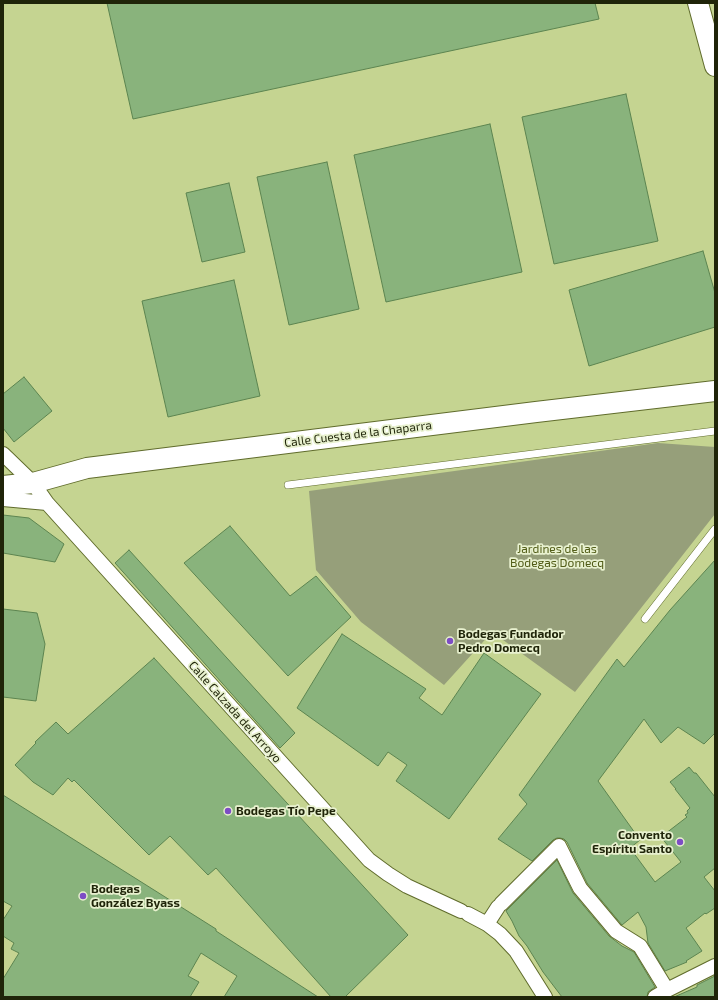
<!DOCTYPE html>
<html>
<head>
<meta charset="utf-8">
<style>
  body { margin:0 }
  #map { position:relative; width:718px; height:1000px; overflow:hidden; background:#c5d491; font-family:"Exo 2",sans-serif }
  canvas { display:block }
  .frame { position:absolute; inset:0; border:4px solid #1f2409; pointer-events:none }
</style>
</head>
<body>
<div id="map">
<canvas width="718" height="1000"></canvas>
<div class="frame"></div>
</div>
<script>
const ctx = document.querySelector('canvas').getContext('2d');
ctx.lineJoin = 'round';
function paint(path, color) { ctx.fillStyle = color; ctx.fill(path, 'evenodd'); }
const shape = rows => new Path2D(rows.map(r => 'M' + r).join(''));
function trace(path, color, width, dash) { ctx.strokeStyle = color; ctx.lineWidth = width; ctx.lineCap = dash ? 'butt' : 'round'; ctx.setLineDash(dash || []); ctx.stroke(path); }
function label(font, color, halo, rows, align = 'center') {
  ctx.font = font + ' "Exo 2",sans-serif'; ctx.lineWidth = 3.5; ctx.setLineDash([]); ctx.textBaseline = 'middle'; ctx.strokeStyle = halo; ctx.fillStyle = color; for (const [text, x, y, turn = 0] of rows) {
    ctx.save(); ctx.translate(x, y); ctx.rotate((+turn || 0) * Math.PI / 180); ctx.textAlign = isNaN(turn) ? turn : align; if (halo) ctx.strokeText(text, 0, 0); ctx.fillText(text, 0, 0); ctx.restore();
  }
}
paint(shape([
  [658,443,715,447,715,514,575,692,492,632,444,685,361,622,316,570,309,491]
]), '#969f7a');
const building = shape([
  [107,3,595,3,599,19,133,119,107,3],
  [626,94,658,241,554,264,522,117,626,94],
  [490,124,522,272,386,302,354,155,490,124],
  [327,162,359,309,289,325,257,177,327,162],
  [229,183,245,252,202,262,186,193,229,183],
  [703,251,715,293,715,327,589,366,569,290,703,251],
  [234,280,260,396,168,417,142,301,234,280],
  [24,377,52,411,14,442,3,428,3,394,24,377],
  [3,515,29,518,64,544,55,562,3,553,3,515],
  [230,526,290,596,316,576,351,617,288,676,184,563,230,526],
  [129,550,295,733,280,748,115,563,129,550],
  [715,560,715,733,704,744,678,727,661,743,644,719,598,781,640,840,630,848,655,882,681,862,661,837,687,817,685,815,688,813,687,811,690,808,675,789,676,789,670,782,689,767,694,773,696,773,715,797,715,868,704,877,715,891,715,908,706,914,705,913,686,928,702,951,686,961,687,962,665,971,648,943,646,927,638,912,622,925,587,883,567,842,564,839,560,838,557,838,553,840,532,861,498,839,527,804,519,795,617,659,624,667,670,610,715,560],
  [3,609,37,613,45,644,36,701,3,697,3,609],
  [342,634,426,689,419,698,442,715,484,653,541,694,449,819,396,781,407,765,388,752,378,766,297,708,342,634],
  [154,658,408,935,345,997,331,997,216,868,208,875,170,836,149,855,74,780,72,782,68,778,53,795,33,782,15,765,36,743,35,742,56,722,68,734,154,658],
  [3,795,216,929,216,931,318,997,224,997,237,976,201,953,188,976,199,982,190,997,3,997,3,979,19,953,11,949,14,943,3,936,3,920,12,906,3,901,3,795],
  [557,860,573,893,609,936,622,946,634,952,655,987,648,992,647,997,562,997,543,972,527,946,519,936,512,921,506,911,557,860],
  [715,976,715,997,674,997,697,987,697,985,715,976]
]);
paint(building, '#89b37c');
trace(building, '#5c8450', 1);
const lane = shape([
  [288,485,715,431],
  [645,619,715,529]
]);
const street = shape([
  [3,454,33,483,47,503,369,860,388,874,407,886,461,911],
  [3,499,47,503],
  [501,904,559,846,580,888,616,931,640,946,667,990],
  [468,914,487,924,500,934,516,951,545,997],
  [487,924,498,907],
  [655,997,667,990,715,966]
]);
const secondary = shape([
  [698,3,715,66],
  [3,486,33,483,87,468,536,412,715,391]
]);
trace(lane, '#606c2c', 8);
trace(street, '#606c2c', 16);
trace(secondary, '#606c2c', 22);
trace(lane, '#fff', 7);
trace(street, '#fff', 14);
trace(secondary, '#fff', 20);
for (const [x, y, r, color] of [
  [450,641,4,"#7d4dc5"],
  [228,811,4,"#7d4dc5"],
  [680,842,4,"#7d4dc5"],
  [83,896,4,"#7d4dc5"]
]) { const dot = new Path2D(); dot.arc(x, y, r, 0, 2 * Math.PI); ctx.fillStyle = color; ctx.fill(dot); trace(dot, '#e8f1cf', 1.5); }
label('12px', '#1f2409', '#e8f1cf', [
  ["Calle Cuesta de la Chaparra",358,434,-7],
  ["Calle Calzada del Arroyo",235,712,48]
]);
label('12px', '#515c17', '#e8f1cf', [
  ["Jardines de las",557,549],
  ["Bodegas Domecq",557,563]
]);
label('bold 12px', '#1f2409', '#e8f1cf', [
  ["Bodegas Fundador",458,634],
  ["Pedro Domecq",458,648],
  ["Bodegas Tío Pepe",236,811],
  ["Convento",672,835,"right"],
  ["Espíritu Santo",672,849,"right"],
  ["Bodegas",91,889],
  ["González Byass",91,903]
], 'left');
</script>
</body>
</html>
